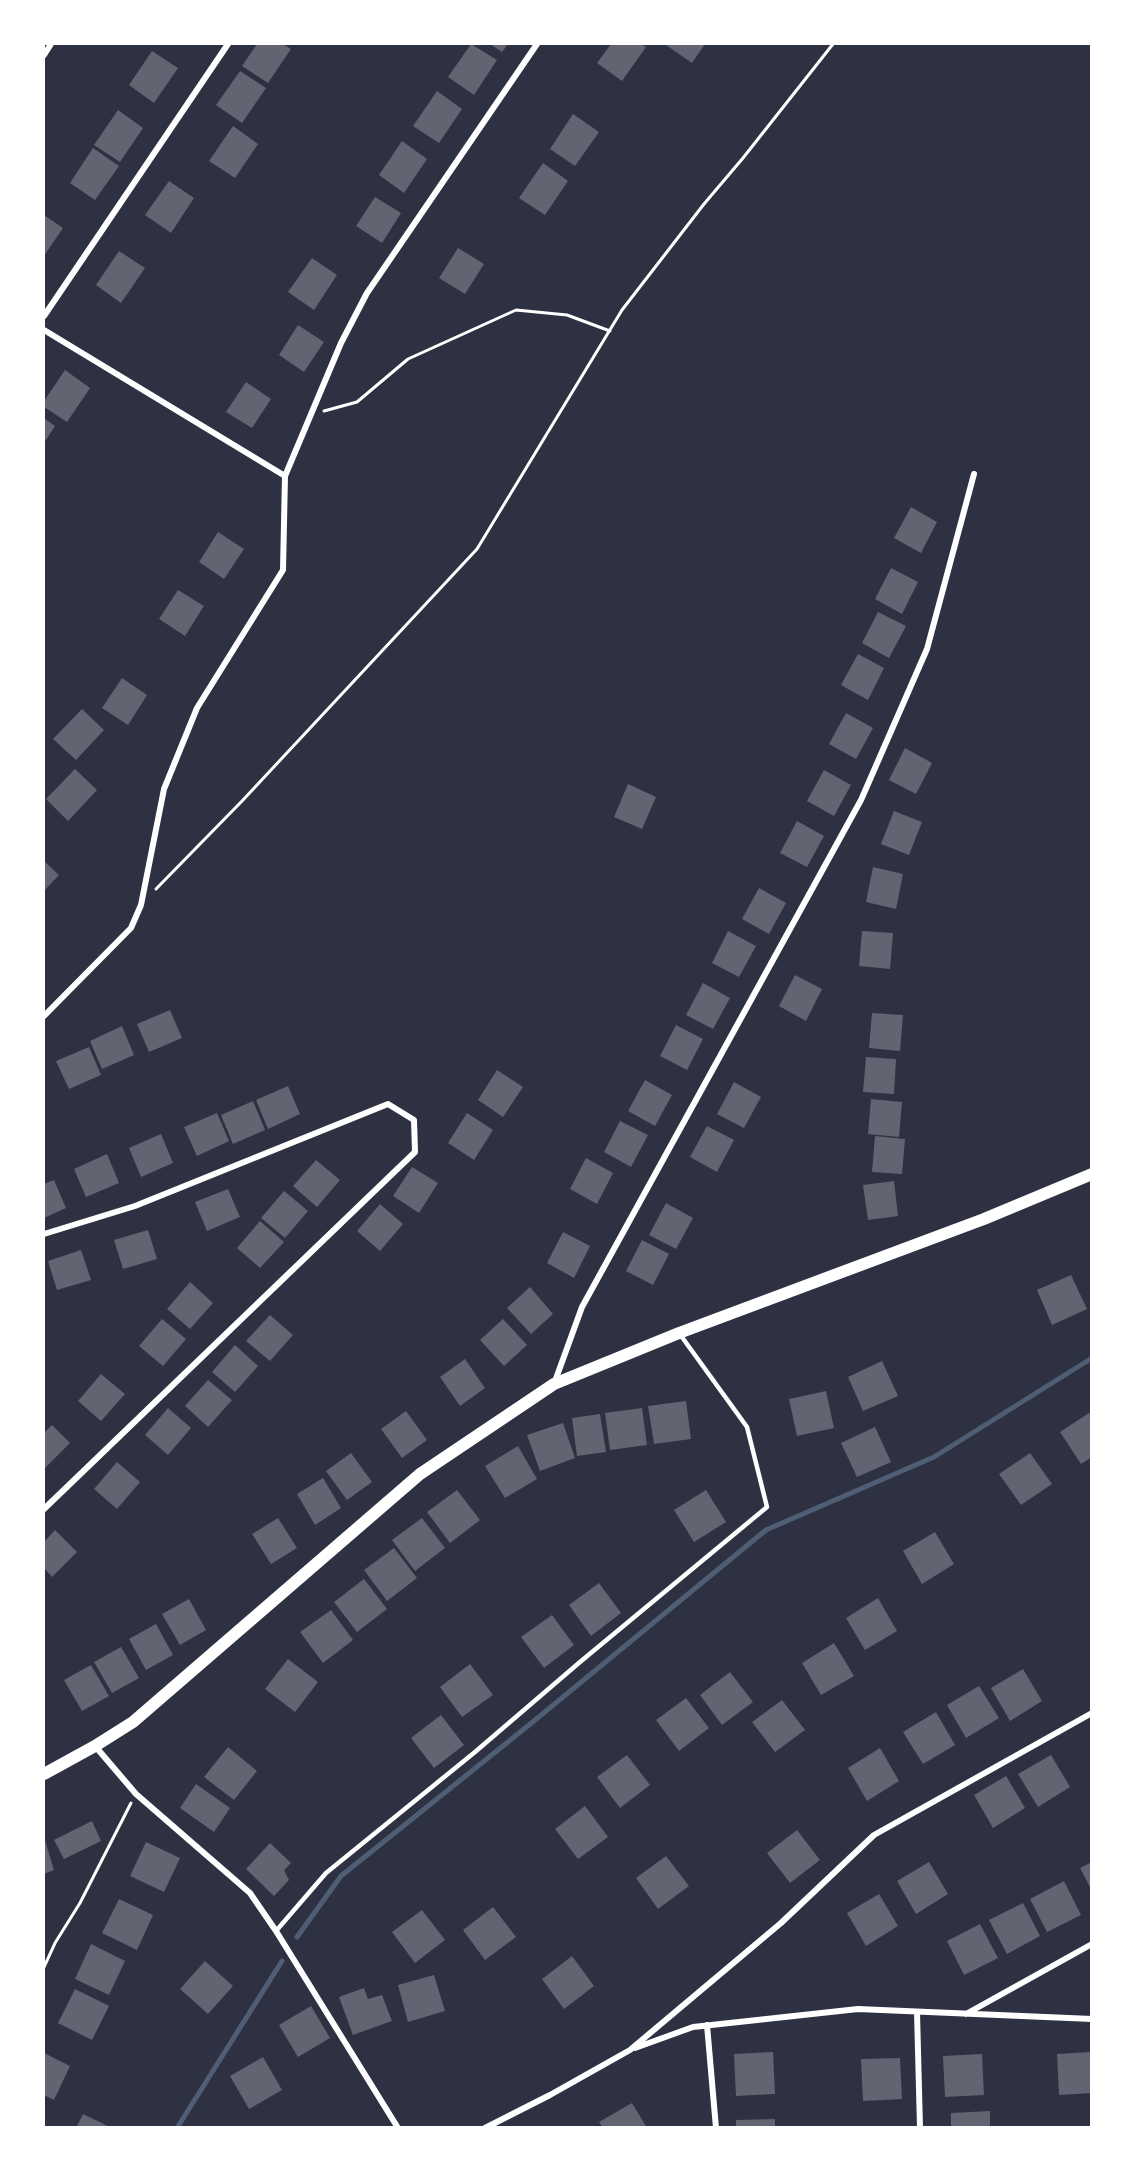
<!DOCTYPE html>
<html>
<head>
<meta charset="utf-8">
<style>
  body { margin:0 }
  #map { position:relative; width:1135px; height:2171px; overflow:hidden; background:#2d3142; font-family:"Exo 2",sans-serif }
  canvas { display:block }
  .frame { position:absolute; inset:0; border:45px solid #fff; pointer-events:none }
</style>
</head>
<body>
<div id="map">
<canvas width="1135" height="2171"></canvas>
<div class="frame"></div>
</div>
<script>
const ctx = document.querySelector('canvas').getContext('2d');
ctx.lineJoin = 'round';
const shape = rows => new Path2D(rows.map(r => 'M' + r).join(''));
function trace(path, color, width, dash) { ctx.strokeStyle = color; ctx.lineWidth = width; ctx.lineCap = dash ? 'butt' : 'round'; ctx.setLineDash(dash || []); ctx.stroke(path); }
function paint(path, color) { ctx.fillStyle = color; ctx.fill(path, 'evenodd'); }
trace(shape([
  [297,1937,341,1876,529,1725,766,1530,934,1457,1092,1358],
  [177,2128,282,1961]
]), '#4f5d75', 5);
paint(shape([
  [257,44,283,44,291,49,268,83,242,66],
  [471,44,497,60,474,95,448,77],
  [490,44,508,44,502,52],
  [611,44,641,44,646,47,622,81,597,63],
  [667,44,705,44,692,63,666,45],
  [152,51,178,68,154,103,129,85],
  [240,71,266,88,242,123,216,105],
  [437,91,462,109,439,143,413,126],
  [118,110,143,128,120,162,94,145],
  [573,114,599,132,575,166,550,149],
  [233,126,258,144,235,178,209,161],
  [402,141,427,159,404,193,379,175],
  [93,148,119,166,95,200,70,183],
  [543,163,568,181,545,215,519,198],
  [169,181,194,198,171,233,145,215],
  [375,197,401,213,382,243,356,226],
  [44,215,63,228,44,256],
  [458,248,484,264,465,294,439,278],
  [119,251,145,268,121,303,96,285],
  [312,258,337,275,314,310,288,292],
  [298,325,324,342,304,372,279,355],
  [65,370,90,388,67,422,44,407,44,401],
  [246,382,271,399,252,428,226,412],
  [44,418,55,426,44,443],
  [911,507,937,522,921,553,894,538],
  [218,532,244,549,224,579,199,562],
  [891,568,918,582,902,614,875,599],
  [178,590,204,606,185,636,159,619],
  [878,612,906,626,889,658,862,643],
  [858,654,884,668,868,700,841,685],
  [122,678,147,695,128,725,102,708],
  [82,709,104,730,76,760,53,739],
  [846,713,873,728,856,759,829,744],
  [905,748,932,763,916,794,889,780],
  [75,769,97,790,68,821,46,799],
  [824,770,851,785,834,816,807,801],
  [628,784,656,797,642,829,614,817],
  [894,811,922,822,909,855,881,844],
  [797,821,824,836,807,867,780,853],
  [44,861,59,875,44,891],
  [873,867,903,874,896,909,866,902],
  [759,888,786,903,769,934,742,919],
  [728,931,756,946,739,977,712,963],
  [862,931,893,933,890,969,859,966],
  [795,975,822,989,806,1021,779,1006],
  [703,983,730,998,713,1029,686,1015],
  [170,1010,182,1038,149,1052,137,1024],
  [872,1013,903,1015,900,1051,869,1048],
  [676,1025,703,1039,687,1070,660,1056],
  [122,1026,134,1055,102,1069,90,1041],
  [89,1047,101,1075,69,1089,56,1061],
  [866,1057,896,1059,894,1094,863,1092],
  [497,1070,523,1087,503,1117,478,1100],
  [645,1080,672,1095,655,1126,628,1111],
  [734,1082,761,1097,744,1128,717,1114],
  [288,1086,300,1114,268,1129,256,1100],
  [871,1099,902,1102,899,1137,868,1134],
  [253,1101,265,1130,233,1144,221,1115],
  [217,1113,229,1141,197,1156,184,1127],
  [467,1113,493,1130,474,1160,448,1143],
  [620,1121,648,1135,631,1167,604,1152],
  [707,1126,734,1140,717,1172,690,1157],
  [161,1134,173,1163,141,1177,129,1148],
  [875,1136,905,1139,902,1174,872,1172],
  [107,1154,119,1183,86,1197,74,1169],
  [586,1158,613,1173,597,1204,570,1189],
  [316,1160,340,1180,317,1207,293,1186],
  [412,1167,438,1183,419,1213,393,1196],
  [54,1180,66,1208,44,1218,44,1184],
  [894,1181,898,1216,868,1220,863,1185],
  [228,1189,240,1217,207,1231,195,1202],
  [284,1191,308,1211,285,1238,261,1218],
  [666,1203,693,1218,676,1249,649,1235],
  [380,1204,403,1224,380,1251,357,1231],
  [260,1221,284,1242,260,1268,237,1248],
  [148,1230,157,1259,123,1269,114,1240],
  [563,1232,590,1246,574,1278,547,1263],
  [642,1240,669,1254,653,1285,626,1271],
  [81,1250,91,1280,57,1290,48,1261],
  [1071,1275,1087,1309,1052,1325,1037,1290],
  [190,1282,213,1303,190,1329,167,1309],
  [530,1287,553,1314,531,1334,507,1308],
  [270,1315,293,1335,270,1361,246,1341],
  [162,1319,186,1339,163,1366,139,1346],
  [503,1319,527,1345,504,1366,480,1340],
  [235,1345,258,1366,235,1392,212,1372],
  [465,1359,485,1388,460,1406,440,1377],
  [882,1361,898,1396,863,1411,848,1377],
  [101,1374,125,1394,101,1421,78,1401],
  [208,1380,232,1400,208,1427,185,1406],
  [826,1391,834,1428,797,1436,789,1399],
  [686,1401,691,1439,654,1444,648,1406],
  [168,1408,191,1428,168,1455,145,1435],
  [642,1408,647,1445,610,1450,605,1413],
  [406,1411,427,1440,402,1458,381,1429],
  [1092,1411,1092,1457,1081,1464,1060,1432],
  [600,1414,606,1452,577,1456,572,1418],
  [563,1423,575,1458,540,1471,527,1435],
  [52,1425,70,1443,44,1469,44,1433],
  [875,1427,891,1462,857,1477,841,1443],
  [518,1446,537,1479,505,1498,485,1466],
  [351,1453,372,1482,347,1500,326,1471],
  [1030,1453,1052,1484,1021,1505,999,1474],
  [117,1462,140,1482,117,1509,94,1489],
  [323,1478,341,1508,315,1525,297,1494],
  [457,1490,480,1520,450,1543,427,1512],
  [706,1490,726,1522,694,1542,674,1510],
  [278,1518,297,1548,271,1564,252,1534],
  [422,1518,445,1548,415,1571,392,1540],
  [55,1530,77,1552,52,1577,44,1568,44,1542],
  [935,1532,954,1564,922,1584,903,1551],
  [394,1548,417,1578,387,1601,364,1570],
  [364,1579,387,1609,357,1632,334,1602],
  [599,1583,621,1613,591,1636,569,1605],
  [878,1598,897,1631,865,1650,846,1618],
  [189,1599,206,1630,180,1645,162,1614],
  [331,1610,353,1640,323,1663,300,1632],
  [552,1615,574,1645,544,1668,521,1637],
  [156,1624,173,1655,146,1670,129,1639],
  [834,1643,854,1676,821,1695,802,1663],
  [121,1647,139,1678,112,1693,94,1662],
  [288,1659,318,1682,295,1712,265,1689],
  [470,1664,493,1695,462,1717,440,1687],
  [91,1665,109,1696,82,1711,64,1680],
  [1023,1669,1042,1701,1010,1721,991,1688],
  [730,1672,753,1702,722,1725,700,1695],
  [979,1686,999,1718,966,1738,947,1705],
  [686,1698,709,1728,679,1751,656,1720],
  [782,1700,805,1730,775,1752,752,1722],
  [936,1712,955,1745,923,1764,903,1732],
  [441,1715,464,1745,434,1768,411,1738],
  [228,1747,257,1771,234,1800,204,1777],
  [880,1748,899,1781,867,1801,848,1768],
  [627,1755,650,1785,620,1808,597,1777],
  [1051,1755,1070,1787,1038,1807,1018,1774],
  [1006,1776,1025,1808,993,1828,974,1795],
  [196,1784,230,1808,214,1832,180,1808],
  [585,1806,608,1837,578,1859,555,1829],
  [92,1821,101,1841,64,1859,54,1840],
  [797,1830,820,1860,790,1883,767,1853],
  [44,1837,54,1870,44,1874],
  [146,1842,180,1858,164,1892,130,1876],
  [270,1843,291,1863,284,1870,289,1880,274,1896,246,1869],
  [666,1856,689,1886,658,1909,636,1878],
  [929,1862,948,1894,916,1914,897,1881],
  [1092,1862,1092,1891,1080,1868],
  [1064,1881,1081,1915,1047,1932,1030,1899],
  [879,1894,898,1926,866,1946,847,1913],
  [119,1899,153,1915,137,1950,102,1933],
  [1023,1903,1040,1936,1007,1954,989,1920],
  [493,1907,516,1937,485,1960,463,1930],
  [422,1910,445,1940,415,1963,392,1932],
  [980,1924,998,1958,964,1975,947,1941],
  [91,1944,125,1961,109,1995,75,1979],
  [572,1956,594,1986,564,2009,542,1979],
  [205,1961,233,1986,208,2014,180,1989],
  [434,1975,445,2011,408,2022,398,1985],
  [364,1988,368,1999,382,1995,392,2021,353,2035,339,1997],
  [75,1989,109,2006,92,2040,58,2023],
  [311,2006,330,2038,298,2057,279,2025],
  [773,2052,775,2094,736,2096,734,2054],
  [1092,2052,1092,2093,1059,2095,1057,2054],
  [44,2053,70,2066,54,2100,44,2095],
  [982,2054,984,2095,945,2097,943,2056],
  [263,2057,282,2090,249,2109,230,2076],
  [900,2058,902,2099,863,2101,861,2059],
  [632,2103,647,2128,603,2128,599,2122],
  [990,2111,990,2128,951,2128,951,2113],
  [83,2114,112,2128,76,2128],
  [775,2119,775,2128,736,2128,736,2120]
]), '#626471');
trace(shape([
  [324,411,357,402,408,359,516,310,567,315,610,331],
  [156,889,243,800,477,549,622,310,704,204,743,158,833,44],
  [44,1967,55,1943,80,1903,131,1803]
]), '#fff', 3);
trace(shape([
  [276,1931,326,1873,475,1752,580,1662,767,1507,747,1427,679,1333]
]), '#fff', 4.5);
trace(shape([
  [44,55,51,44],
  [44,316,228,44],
  [44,330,285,476],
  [44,1016,131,928,141,905,164,789,197,708,283,570,285,476,341,343,367,293,537,44],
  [44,1234,135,1206,388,1104,414,1120,415,1152,44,1509],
  [554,1384,582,1307,861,800,927,649,974,474],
  [95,1746,136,1794,250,1893,276,1931,398,2128],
  [917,2012,920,2128],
  [966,2014,1092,1944],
  [707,2025,716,2128],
  [635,2048,693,2027,858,2009,1092,2019],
  [485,2128,550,2095,630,2050,781,1923,874,1835,1092,1713]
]), '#fff', 6);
trace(shape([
  [44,1774,95,1746,133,1722,420,1474,554,1384,679,1333,984,1219,1092,1174]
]), '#fff', 12);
</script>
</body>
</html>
